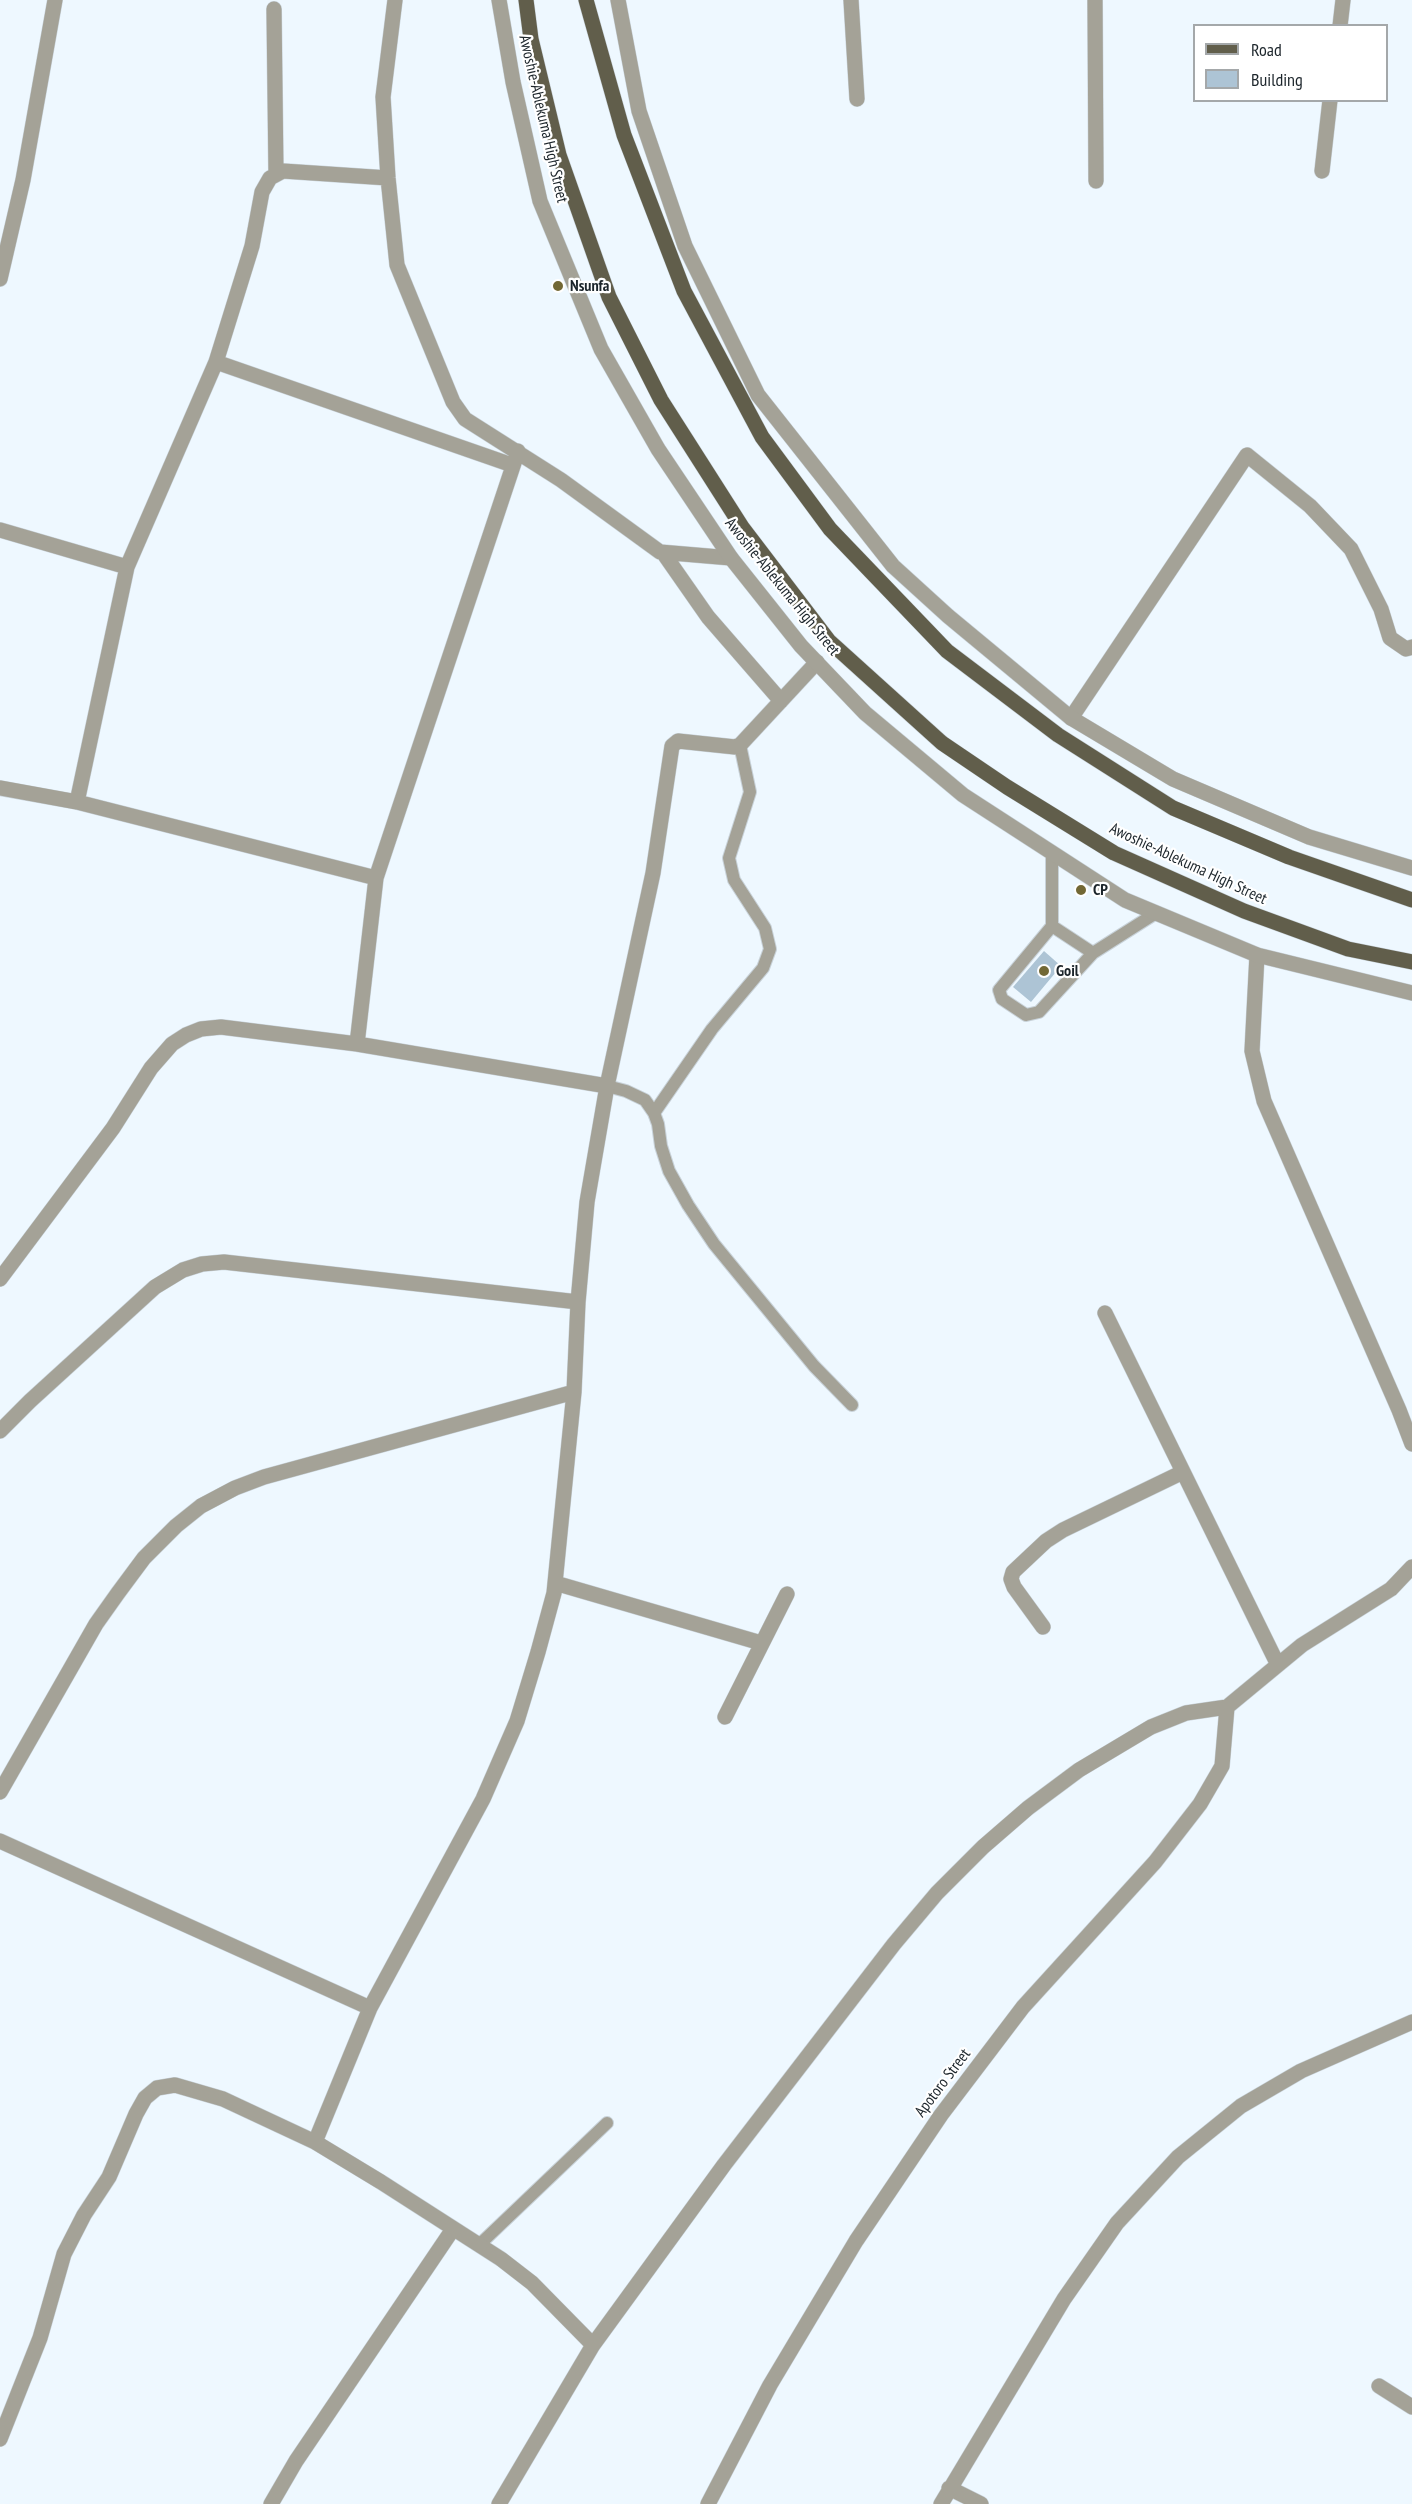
<!DOCTYPE html>
<html>
<head>
<meta charset="utf-8">
<style>
  body { margin:0 }
  #map { position:relative; width:1412px; height:2504px; overflow:hidden; background:#eef8ff; font-family:"PT Sans Narrow",sans-serif }
  canvas { display:block }
  .legend { position:absolute; left:1193px; top:24px; width:195px; height:78px; box-sizing:border-box; background:#fff; border:2px solid #a4a8aa; margin:0; padding:8px 10px; list-style:none; font-size:18px; color:#1c252b }
  .legend li { display:flex; align-items:center; gap:12px; height:30px }
  .legend b { width:30px; border:2px solid #a4a8aa }
</style>
</head>
<body>
<div id="map">
<canvas width="1412" height="2504"></canvas>
<ul class="legend">
<li><b style="height:8px;background:#615e4b"></b>Road</li>
<li><b style="height:16px;background:#adc4d5"></b>Building</li>
</ul>
</div>
<script>
const ctx = document.querySelector('canvas').getContext('2d');
ctx.lineJoin = 'round';
function paint(path, color) { ctx.fillStyle = color; ctx.fill(path, 'evenodd'); }
const shape = rows => new Path2D(rows.map(r => 'M' + r).join(''));
function trace(path, color, width, dash) { ctx.strokeStyle = color; ctx.lineWidth = width; ctx.lineCap = dash ? 'butt' : 'round'; ctx.setLineDash(dash || []); ctx.stroke(path); }
function label(font, color, halo, rows, align = 'center') {
  ctx.font = font + ' "PT Sans Narrow",sans-serif'; ctx.lineWidth = 4.5; ctx.setLineDash([]); ctx.textBaseline = 'middle'; ctx.strokeStyle = halo; ctx.fillStyle = color; for (const [text, x, y, turn = 0] of rows) {
    ctx.save(); ctx.translate(x, y); ctx.rotate((+turn || 0) * Math.PI / 180); ctx.textAlign = isNaN(turn) ? turn : align; if (halo) ctx.strokeText(text, 0, 0); ctx.fillText(text, 0, 0); ctx.restore();
  }
}
paint(shape([
  [1044,951,1061,966,1031,1002,1013,987]
]), '#adc4d5');
const service = shape([
  [1052,852,1052,926,1093,953,1156,913],
  [1052,926,999,990,1002,999,1026,1015,1039,1012,1093,953],
  [607,1086,626,1091,645,1100,654,1113,658,1124,661,1146,669,1171,688,1205,714,1244,814,1366,852,1405],
  [654,1113,712,1029,763,968,770,949,765,928,734,880,729,858,750,792,740,745],
  [479,2245,607,2123]
]);
const minor = shape([
  [395,0,383,97,388,178,397,265,453,402,465,419,561,480,660,552,731,558],
  [851,0,857,99],
  [1095,0,1096,181],
  [274,9,276,174],
  [1340,26,1343,0],
  [1322,171,1330,100],
  [0,279,23,180,55,0],
  [216,362,512,465],
  [0,530,127,567],
  [664,554,708,617,781,701],
  [1071,718,1247,455,1310,506,1351,549,1381,609,1390,638,1406,649,1412,647],
  [0,788,77,802,376,878],
  [77,802,127,567,216,362,252,246,262,192,270,178,283,171,388,178],
  [1257,955,1252,1051,1264,1101,1399,1410,1412,1444],
  [357,1044,376,878,518,451],
  [0,1279,113,1128,151,1068,172,1044,186,1035,201,1029,221,1027,357,1044,607,1086],
  [1105,1313,1277,1663],
  [0,1431,30,1401,155,1287,183,1270,202,1264,224,1262,578,1302],
  [555,1583,761,1643],
  [1043,1627,1014,1587,1011,1579,1013,1572,1046,1541,1063,1530,1183,1472],
  [725,1717,787,1594],
  [0,1792,96,1624,118,1593,144,1558,176,1526,201,1506,235,1488,264,1477,574,1392],
  [0,1841,370,2008],
  [315,2142,370,2008,483,1799,517,1721,538,1652,554,1593,574,1392,578,1302,587,1202,607,1086,653,873,672,746,678,741,735,747,740,745,817,662],
  [1379,2386,1412,2407],
  [0,2439,40,2338,64,2254,84,2215,109,2177,136,2114,145,2098,157,2088,175,2085,223,2099,315,2142,381,2182,501,2259,532,2283,593,2345],
  [949,2488,981,2504],
  [271,2504,296,2461,453,2229],
  [499,2504,593,2345,724,2165,894,1944,937,1893,983,1847,1028,1808,1079,1770,1151,1727,1186,1713,1227,1707,1302,1645,1391,1589,1412,1567],
  [708,2504,770,2385,856,2241,941,2115,1023,2007,1155,1862,1200,1804,1222,1766,1227,1707],
  [941,2504,1064,2299,1117,2223,1178,2157,1241,2106,1301,2071,1412,2022]
]);
const tertiary = shape([
  [499,0,513,82,540,201,601,349,658,449,731,558,801,646,865,713,963,795,1125,900,1257,955,1412,993],
  [618,0,639,111,685,246,758,395,893,566,948,616,1071,718,1173,779,1309,837,1412,868]
]);
const primary = shape([
  [526,0,531,39,559,155,609,297,661,400,742,527,829,641,942,743,1007,787,1114,853,1244,911,1348,949,1412,962],
  [586,0,624,135,684,291,762,437,830,529,947,651,1058,735,1173,808,1289,857,1412,900]
]);
trace(service, '#c8d2d9', 14);
trace(minor, '#c8d2d9', 16);
trace(tertiary, '#c8d2d9', 16);
trace(primary, '#c8d2d9', 16);
trace(service, '#a4a297', 12);
trace(minor, '#a4a297', 15);
trace(tertiary, '#a4a297', 15);
trace(primary, '#615e4b', 15);
for (const [x, y, r, color] of [
  [558,286,6,"#726835"],
  [1081,890,6,"#726835"],
  [1044,971,6,"#726835"]
]) { const dot = new Path2D(); dot.arc(x, y, r, 0, 2 * Math.PI); ctx.fillStyle = color; ctx.fill(dot); trace(dot, '#fff', 2); }
label('16px', '#1c252b', '#fff', [
  ["Awoshie-Ablekuma High Street",543,119,77],
  ["Awoshie-Ablekuma High Street",782,587,51],
  ["Awoshie-Ablekuma High Street",1188,864,25],
  ["Apotoro Street",943,2083,-53]
]);
label('bold 16px', '#1c252b', '#fff', [
  ["Nsunfa",570,286],
  ["CP",1093,890],
  ["Goil",1056,971]
], 'left');
</script>
</body>
</html>
